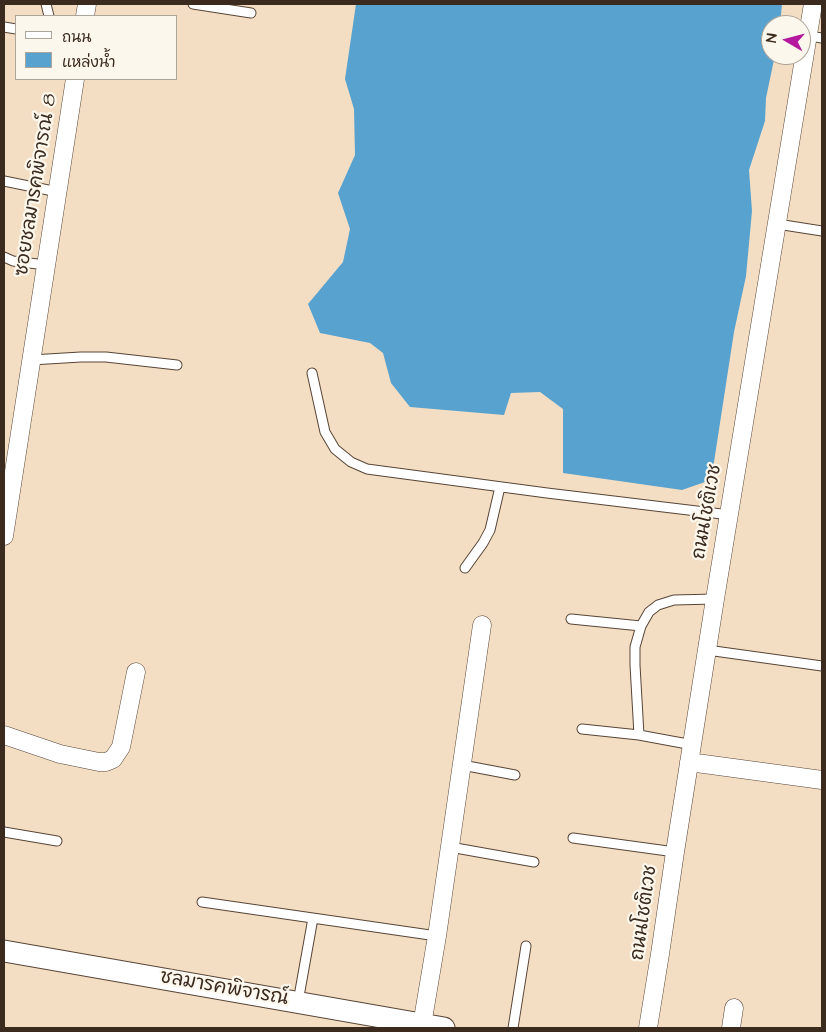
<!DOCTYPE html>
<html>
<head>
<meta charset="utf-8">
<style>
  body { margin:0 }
  #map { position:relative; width:826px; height:1032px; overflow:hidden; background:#f4dec3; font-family:"Architects Daughter","Playpen Sans Thai",sans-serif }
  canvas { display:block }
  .frame { position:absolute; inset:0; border:5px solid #3b2a1e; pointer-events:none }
  .legend { position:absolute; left:15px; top:15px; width:162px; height:65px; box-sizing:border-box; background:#fbf7ec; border:1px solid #aea59a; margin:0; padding:6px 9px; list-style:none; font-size:15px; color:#3b2a1e }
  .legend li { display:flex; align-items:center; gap:10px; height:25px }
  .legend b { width:25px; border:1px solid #aea59a }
  .north { position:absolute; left:761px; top:15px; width:50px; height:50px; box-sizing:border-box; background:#fbf7ec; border:1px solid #aea59a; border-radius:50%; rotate:278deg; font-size:14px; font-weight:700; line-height:20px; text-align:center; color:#3b2a1e }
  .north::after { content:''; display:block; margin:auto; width:18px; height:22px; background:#b5179e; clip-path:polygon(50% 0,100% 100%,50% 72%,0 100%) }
</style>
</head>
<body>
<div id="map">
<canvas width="826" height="1032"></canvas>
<div class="frame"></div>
<ul class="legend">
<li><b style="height:6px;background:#fff"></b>ถนน</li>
<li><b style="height:14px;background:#57a2cf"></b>แหล่งน้ำ</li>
</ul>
<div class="north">N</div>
</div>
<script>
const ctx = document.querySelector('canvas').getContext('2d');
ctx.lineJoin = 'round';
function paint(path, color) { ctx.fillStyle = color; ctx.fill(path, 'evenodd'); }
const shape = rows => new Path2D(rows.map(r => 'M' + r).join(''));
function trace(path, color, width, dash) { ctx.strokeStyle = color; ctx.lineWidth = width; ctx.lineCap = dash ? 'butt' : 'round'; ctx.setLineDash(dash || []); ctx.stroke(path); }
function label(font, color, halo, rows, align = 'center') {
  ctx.font = font + ' "Architects Daughter","Playpen Sans Thai",sans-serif'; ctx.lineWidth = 4.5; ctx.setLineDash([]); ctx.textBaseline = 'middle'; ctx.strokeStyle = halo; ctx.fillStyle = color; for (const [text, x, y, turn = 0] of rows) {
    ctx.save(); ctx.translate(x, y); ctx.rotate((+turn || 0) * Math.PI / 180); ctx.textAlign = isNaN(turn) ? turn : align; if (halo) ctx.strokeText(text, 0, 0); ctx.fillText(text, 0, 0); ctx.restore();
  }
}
paint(shape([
  [356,4,782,4,780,25,771,25,771,55,775,55,766,98,765,121,749,170,752,211,746,276,734,332,714,462,705,482,682,490,563,473,563,409,540,392,511,393,504,415,410,407,391,383,383,353,370,343,320,333,308,304,343,262,350,229,338,193,355,155,354,109,345,79]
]), '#57a2cf');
const service = shape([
  [46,4,49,16],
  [193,4,251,13],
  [4,27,16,29],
  [808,36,822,38],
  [4,181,58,192],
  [777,224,822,231],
  [4,257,13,261,46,265],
  [31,360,81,357,106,357,177,365],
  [312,373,325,432,335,449,351,462,367,469,547,493,730,515],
  [465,568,483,543,490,530,500,487],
  [571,619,641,626],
  [707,650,822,666],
  [582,729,639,735],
  [693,745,639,735,635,665,635,647,641,626,649,612,658,605,674,600,715,599],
  [462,765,515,775],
  [4,832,57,841],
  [573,838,675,852],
  [450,847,534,862],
  [202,902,437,936],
  [298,1002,313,918],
  [513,1028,526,946]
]);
const minor = shape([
  [85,16,87,4],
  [4,536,75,79],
  [4,735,60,754,99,762,106,762,113,759,121,747,136,672],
  [689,762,822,780],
  [422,1025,437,936,482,625],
  [648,1028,660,954,675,852,715,599,813,4],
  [731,1028,734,1008]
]);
const tertiary = shape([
  [4,951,444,1028]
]);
trace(service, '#574537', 11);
trace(minor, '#574537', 19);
trace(tertiary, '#574537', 23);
trace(service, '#fff', 9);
trace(minor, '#fff', 18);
trace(tertiary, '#fff', 21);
label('19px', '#3b2a1e', '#fbf7ec', [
  ["ซอยชลมารคพิจารณ์ 8",37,185,-81],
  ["ถนนโชติเวช",708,512,-80],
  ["ถนนโชติเวช",645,913,-82],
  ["ชลมารคพิจารณ์",224,989,10]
]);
</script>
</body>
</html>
